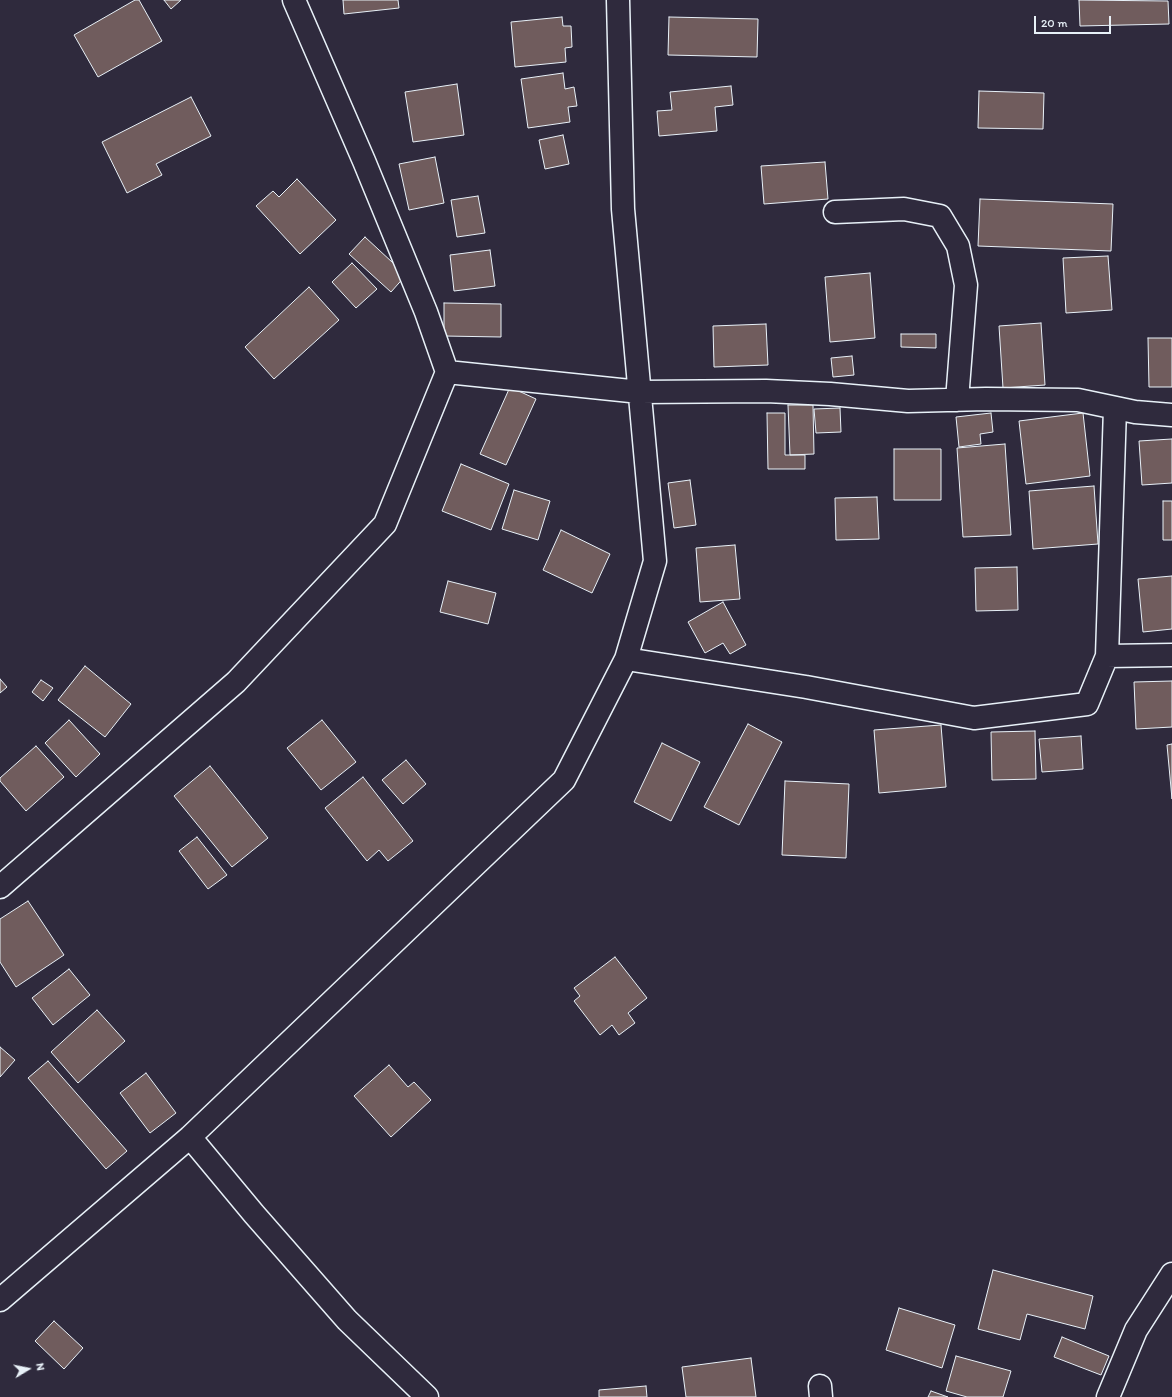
<!DOCTYPE html>
<html>
<head>
<meta charset="utf-8">
<style>
  body { margin:0 }
  #map { position:relative; width:1172px; height:1397px; overflow:hidden; background:#2f2a3d; font-family:Itim,sans-serif }
  canvas { display:block }
  .north { position:absolute; left:8px; top:1349px; width:40px; height:40px; -webkit-text-stroke:3px #2f2a3d; paint-order:stroke; rotate:80deg; font-size:11px; font-weight:700; line-height:16px; text-align:center; color:#e8f1f8 }
  .north::after { content:''; display:block; margin:auto; width:14px; height:18px; background:#e8f1f8; clip-path:polygon(50% 0,100% 100%,50% 72%,0 100%) }
  .scale { position:absolute; left:1034px; top:16px; width:77px; height:18px; box-sizing:border-box; border:2px solid #e8f1f8; border-top:0; padding-left:5px; font-size:12px; line-height:14px; white-space:nowrap; color:#e8f1f8; -webkit-text-stroke:3px #2f2a3d; paint-order:stroke }
</style>
</head>
<body>
<div id="map">
<canvas width="1172" height="1397"></canvas>
<div class="north">N</div>
<div class="scale">20 m</div>
</div>
<script>
const ctx = document.querySelector('canvas').getContext('2d');
ctx.lineJoin = 'round';
function paint(path, color) { ctx.fillStyle = color; ctx.fill(path, 'evenodd'); }
const shape = rows => new Path2D(rows.map(r => 'M' + r).join(''));
function trace(path, color, width, dash) { ctx.strokeStyle = color; ctx.lineWidth = width; ctx.lineCap = dash ? 'butt' : 'round'; ctx.setLineDash(dash || []); ctx.stroke(path); }
const building = shape([
  [135,0,139,0,162,41,98,77,74,35,135,0],
  [164,0,181,0,171,9,164,0],
  [343,0,398,0,399,8,344,14,343,0],
  [1079,0,1168,1,1169,24,1080,26,1079,0],
  [562,17,563,26,571,26,572,47,565,48,566,62,515,67,511,22,562,17],
  [669,17,758,19,757,57,668,55,669,17],
  [563,73,565,89,574,87,577,106,568,107,570,122,528,128,521,79,563,73],
  [457,84,464,135,413,142,405,92,457,84],
  [731,86,733,105,715,107,717,131,659,136,657,111,672,110,670,92,731,86],
  [979,91,1044,93,1043,129,978,128,979,91],
  [191,97,211,136,156,164,162,175,127,193,102,142,191,97],
  [563,135,569,164,545,169,539,140,563,135],
  [435,157,444,203,409,210,399,164,435,157],
  [825,162,828,199,764,204,761,166,825,162],
  [297,179,336,220,300,254,256,206,273,191,279,197,297,179],
  [478,196,485,233,457,237,451,200,478,196],
  [980,199,1113,204,1111,251,978,246,980,199],
  [365,237,406,275,391,292,349,254,365,237],
  [490,250,495,286,454,291,450,255,490,250],
  [1108,256,1112,310,1066,313,1063,258,1108,256],
  [352,263,377,289,356,308,332,282,352,263],
  [870,273,875,338,830,342,825,277,870,273],
  [309,287,339,320,274,379,245,347,309,287],
  [444,303,501,304,501,337,444,336,444,303],
  [1041,323,1045,385,1003,388,999,326,1041,323],
  [766,324,768,365,714,367,713,326,766,324],
  [901,334,936,334,936,348,901,347,901,334],
  [1148,338,1172,338,1172,387,1149,387,1148,338],
  [852,356,854,375,833,377,831,358,852,356],
  [510,387,536,399,506,465,480,454,510,387],
  [788,405,813,405,814,454,790,455,788,405],
  [840,408,841,432,816,433,814,409,840,408],
  [767,413,785,413,785,455,805,455,805,469,768,469,767,413],
  [991,413,993,432,980,434,981,444,959,447,956,417,991,413],
  [1083,413,1090,476,1026,484,1019,421,1083,413],
  [1172,439,1172,483,1142,485,1139,441,1172,439],
  [1005,444,1011,535,963,537,957,448,1005,444],
  [894,449,941,449,941,500,894,500,894,449],
  [461,464,509,484,491,530,442,511,461,464],
  [690,480,696,525,674,528,668,483,690,480],
  [1094,486,1098,544,1033,549,1029,491,1094,486],
  [514,490,550,501,538,540,502,529,514,490],
  [877,497,879,539,836,540,835,498,877,497],
  [1163,501,1172,501,1172,540,1163,540,1163,501],
  [561,530,610,554,592,593,543,570,561,530],
  [735,545,740,599,700,602,696,548,735,545],
  [1017,567,1018,610,976,611,975,568,1017,567],
  [1172,576,1172,629,1143,632,1138,579,1172,576],
  [448,581,496,593,488,624,440,612,448,581],
  [723,602,746,645,730,654,723,643,705,653,688,622,723,602],
  [85,666,131,704,105,737,58,700,85,666],
  [0,679,7,687,0,693,0,679],
  [41,680,53,688,43,701,32,692,41,680],
  [1172,681,1172,727,1136,729,1134,682,1172,681],
  [69,720,100,754,76,777,45,743,69,720],
  [322,720,356,762,321,790,287,748,322,720],
  [748,724,782,742,739,825,704,807,748,724],
  [941,725,946,787,879,793,874,730,941,725],
  [1035,731,1036,779,992,780,991,732,1035,731],
  [1081,736,1083,769,1042,772,1039,739,1081,736],
  [662,743,700,762,671,821,634,802,662,743],
  [1172,744,1172,799,1167,745,1172,744],
  [36,746,64,777,26,811,0,781,0,778,36,746],
  [406,760,426,784,403,804,382,780,406,760],
  [210,766,268,838,232,867,174,796,210,766],
  [363,777,413,841,388,861,379,850,367,861,325,808,363,777],
  [785,781,849,784,846,858,782,855,785,781],
  [197,837,227,875,208,889,179,851,197,837],
  [28,901,64,955,16,987,0,962,0,919,28,901],
  [615,957,647,998,628,1013,635,1023,619,1035,612,1025,600,1035,574,1001,580,996,574,988,615,957],
  [69,969,90,995,53,1025,32,998,69,969],
  [97,1010,125,1041,78,1083,51,1052,97,1010],
  [0,1047,15,1060,0,1077,0,1047],
  [48,1061,127,1151,106,1169,28,1078,48,1061],
  [389,1065,408,1087,414,1082,431,1100,391,1137,354,1096,389,1065],
  [146,1073,176,1113,150,1133,120,1093,146,1073],
  [993,1270,1093,1296,1085,1329,1027,1314,1020,1340,978,1329,993,1270],
  [899,1308,955,1325,942,1368,886,1350,899,1308],
  [54,1321,83,1348,64,1369,35,1341,54,1321],
  [1062,1337,1109,1356,1101,1375,1054,1357,1062,1337],
  [956,1356,1011,1371,1003,1397,967,1397,946,1391,956,1356],
  [751,1358,756,1397,686,1397,682,1367,751,1358],
  [646,1386,647,1397,599,1397,599,1390,646,1386],
  [931,1391,948,1397,928,1397,931,1391]
]);
paint(building, '#705c5d');
trace(building, '#e8f1f8', 1);
const minor = shape([
  [835,212,904,209,940,216,958,246,966,285,957,400],
  [447,372,640,392,766,391,830,394,908,401,986,399,1078,400,1135,412,1172,415],
  [1107,656,1172,655],
  [626,659,806,687,974,718,1087,704,1107,656,1115,408],
  [0,887,236,682,385,524,447,372,426,312,364,161,294,0],
  [190,1137,254,1214,347,1320,427,1397],
  [0,1300,190,1137,564,780,626,659,655,561,623,209,618,0],
  [820,1386,821,1397],
  [1108,1397,1136,1330,1172,1274]
]);
trace(minor, '#e8f1f8', 25);
trace(minor, '#2f2a3d', 22);
</script>
</body>
</html>
